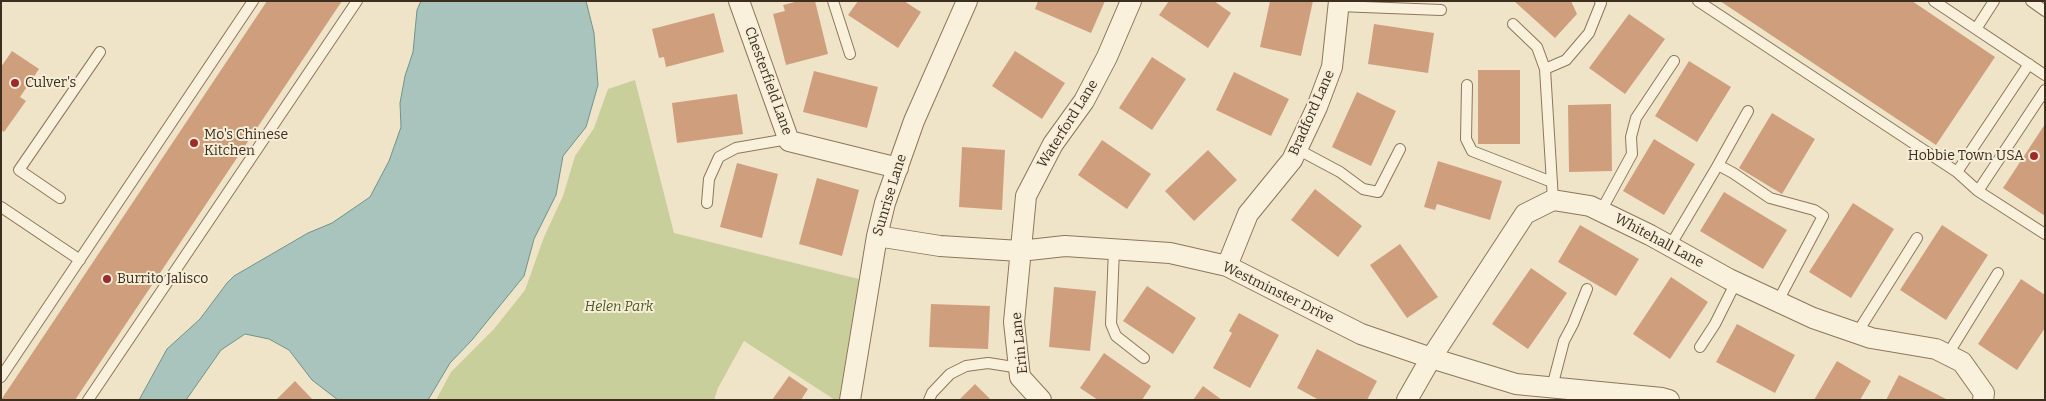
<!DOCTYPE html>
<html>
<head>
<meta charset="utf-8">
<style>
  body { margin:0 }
  #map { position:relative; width:2046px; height:401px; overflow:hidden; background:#f0e4c8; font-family:Bitter,serif }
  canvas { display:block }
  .frame { position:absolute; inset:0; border:2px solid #3d2e20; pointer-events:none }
</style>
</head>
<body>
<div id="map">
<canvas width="2046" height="401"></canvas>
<div class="frame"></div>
</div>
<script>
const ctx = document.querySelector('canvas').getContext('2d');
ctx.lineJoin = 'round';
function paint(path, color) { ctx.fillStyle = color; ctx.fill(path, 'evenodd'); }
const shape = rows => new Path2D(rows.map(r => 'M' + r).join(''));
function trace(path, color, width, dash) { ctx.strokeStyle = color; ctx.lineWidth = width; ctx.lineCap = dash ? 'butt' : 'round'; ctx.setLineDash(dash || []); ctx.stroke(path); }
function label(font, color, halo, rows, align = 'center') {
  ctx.font = font + ' Bitter,serif'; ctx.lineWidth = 4; ctx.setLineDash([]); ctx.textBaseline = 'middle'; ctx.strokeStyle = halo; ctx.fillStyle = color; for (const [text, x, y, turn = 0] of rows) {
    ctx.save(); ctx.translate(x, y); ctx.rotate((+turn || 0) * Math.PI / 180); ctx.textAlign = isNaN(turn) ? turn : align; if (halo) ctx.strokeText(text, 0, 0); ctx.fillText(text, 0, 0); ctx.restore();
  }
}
paint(shape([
  [635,80,674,233,859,279,839,400,835,400,744,341,718,388,714,400,436,400,451,372,494,329,525,290,544,237,563,196,575,156,594,128,608,89]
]), '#c9cf9b');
const water = shape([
  [421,1,586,1,594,33,598,85,586,127,563,156,556,195,534,239,524,276,472,340,450,363,428,400,338,400,312,380,289,350,269,339,245,334,221,350,186,400,139,400,167,349,200,319,227,283,234,276,308,233,332,223,370,197,389,161,401,127,400,103,405,76,413,52,417,10,421,1]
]);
paint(water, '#a9c4bc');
trace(water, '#6f938a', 1);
paint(shape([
  [267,1,342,1,75,400,1,400],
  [799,1,815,1,828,54,786,65,773,14,785,11,783,5],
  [858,1,904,1,921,12,898,48,848,15],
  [1038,1,1105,1,1091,33,1035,9],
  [1169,1,1214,1,1231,13,1208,48,1159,15],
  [1270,1,1313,1,1301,56,1260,47],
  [1514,1,1571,1,1577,14,1555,38],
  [1720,1,1912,1,1995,57,1936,145],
  [714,13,724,52,666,67,664,57,659,58,652,29],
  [1629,14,1665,39,1625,94,1589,68],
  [1374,24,1434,33,1428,73,1368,64],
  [12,51,39,69,20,97,26,101,4,132,1,130,1,67],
  [1015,51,1065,83,1042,119,992,86],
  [1152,57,1186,79,1152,130,1119,108],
  [1689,61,1731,87,1697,142,1655,116],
  [1478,70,1520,70,1520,144,1478,144],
  [814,71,878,87,867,128,803,112],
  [1234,72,1289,99,1271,136,1216,110],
  [1357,92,1396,111,1371,166,1332,147],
  [737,94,743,134,677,143,672,103],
  [1611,104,1612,171,1569,172,1568,105],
  [1772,113,1815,139,1782,194,1739,168],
  [2045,124,2045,216,2003,188],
  [1654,139,1695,164,1664,215,1623,191],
  [1102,140,1151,174,1127,209,1078,175],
  [962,147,1005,150,1002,210,959,207],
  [1208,150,1237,180,1194,221,1165,191],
  [1438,161,1502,181,1490,220,1437,204,1435,210,1424,207],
  [737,163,778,174,762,238,720,227],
  [817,178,859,190,842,256,799,244],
  [1315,189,1362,226,1338,257,1291,220],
  [1724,192,1787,230,1763,269,1700,231],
  [1853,203,1894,229,1851,298,1809,272],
  [1580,225,1639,259,1616,296,1558,262],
  [1942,225,1988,255,1946,320,1900,290],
  [1400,244,1438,297,1407,318,1370,265],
  [1531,268,1567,293,1528,349,1492,324],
  [1671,277,1708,302,1670,359,1633,334],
  [2021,279,2045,295,2045,328,2017,370,1978,344],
  [1147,286,1196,318,1173,354,1123,321],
  [1054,287,1096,291,1090,351,1049,347],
  [931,304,990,306,988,349,929,347],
  [1239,313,1279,335,1250,388,1213,368,1232,333,1229,331],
  [1737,324,1795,355,1775,393,1716,362],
  [1317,349,1377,381,1367,400,1319,400,1297,388],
  [1104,353,1151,386,1142,400,1098,400,1080,388],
  [1837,361,1871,381,1860,400,1814,400],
  [1899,375,1948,400,1886,400],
  [789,376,808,389,801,400,772,400],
  [295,381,313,400,276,400],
  [975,384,991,400,959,400],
  [1203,386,1222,400,1193,400]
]), '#cf9f7d');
const service = shape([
  [833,1,850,54],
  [1698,1,1957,172,1978,191,2045,234],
  [1934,1,2045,75],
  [2031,1,2045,11],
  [1338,6,1441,10],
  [1513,24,1537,47,1545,69,1553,200],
  [1976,29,1994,1],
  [1545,69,1566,60,1589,33,1601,3,1600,1],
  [1467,85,1466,139,1472,151,1552,182],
  [1297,149,1340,172,1363,189,1378,192,1400,149],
  [1718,165,1748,111],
  [1957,172,2029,64],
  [1978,191,2045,90],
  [60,198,19,170,100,52],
  [707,203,709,179,719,157,736,148,788,139],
  [1,207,80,260],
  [1601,211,1632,154,1631,137,1636,118,1674,61],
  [1670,246,1718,165,1733,173,1770,198,1814,210,1823,216,1778,301],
  [1114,249,1111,324,1116,336,1144,358],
  [1857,333,1917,238],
  [1700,347,1715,324,1736,282],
  [1948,354,1998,273],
  [1,377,253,1],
  [1552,387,1564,341,1573,324,1587,289],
  [88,400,357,1],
  [929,400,932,393,950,374,966,366,988,363,1020,368]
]);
const minor = shape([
  [739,1,789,141,898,168],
  [877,236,940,246,1020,251,1065,246,1170,253,1227,266,1361,334,1431,358,1516,384,1662,398,1669,400],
  [1227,266,1248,214,1292,160,1317,107,1332,67,1339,1],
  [850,400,877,236,885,203,914,121,967,1],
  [1041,400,1020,377,1014,322,1026,196,1053,144,1084,101,1107,57,1131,1],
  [1407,400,1431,358,1525,214,1553,200,1590,206,1650,235,1729,279,1813,318,1871,338,1936,349,1962,362,1984,393,1983,400]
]);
trace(service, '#8d765c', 12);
trace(minor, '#8d765c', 22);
trace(service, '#faf1dc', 10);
trace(minor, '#faf1dc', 20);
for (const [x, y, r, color] of [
  [15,83,5,"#9e2a2b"],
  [194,143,5,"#9e2a2b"],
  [2034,156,5,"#9e2a2b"],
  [107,279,5,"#9e2a2b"]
]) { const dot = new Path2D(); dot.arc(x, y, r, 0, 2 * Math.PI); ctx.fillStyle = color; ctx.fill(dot); trace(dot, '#f7eed8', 2); }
label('14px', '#3d2e20', '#f7eed8', [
  ["Chesterfield Lane",768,81,70],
  ["Bradford Lane",1312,113,-66],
  ["Waterford Lane",1068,124,-58],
  ["Sunrise Lane",890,195,-73],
  ["Whitehall Lane",1659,241,28],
  ["Westminster Drive",1278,293,26],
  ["Erin Lane",1020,343,-96]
]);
label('14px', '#3d2e20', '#f7eed8', [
  ["Culver's",25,83],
  ["Mo's Chinese",204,135],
  ["Kitchen",204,151],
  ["Hobbie Town USA",2024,156,"right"],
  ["Burrito Jalisco",117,279]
], 'left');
label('italic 14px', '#4d5a26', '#f7eed8', [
  ["Helen Park",619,307]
]);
</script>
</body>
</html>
